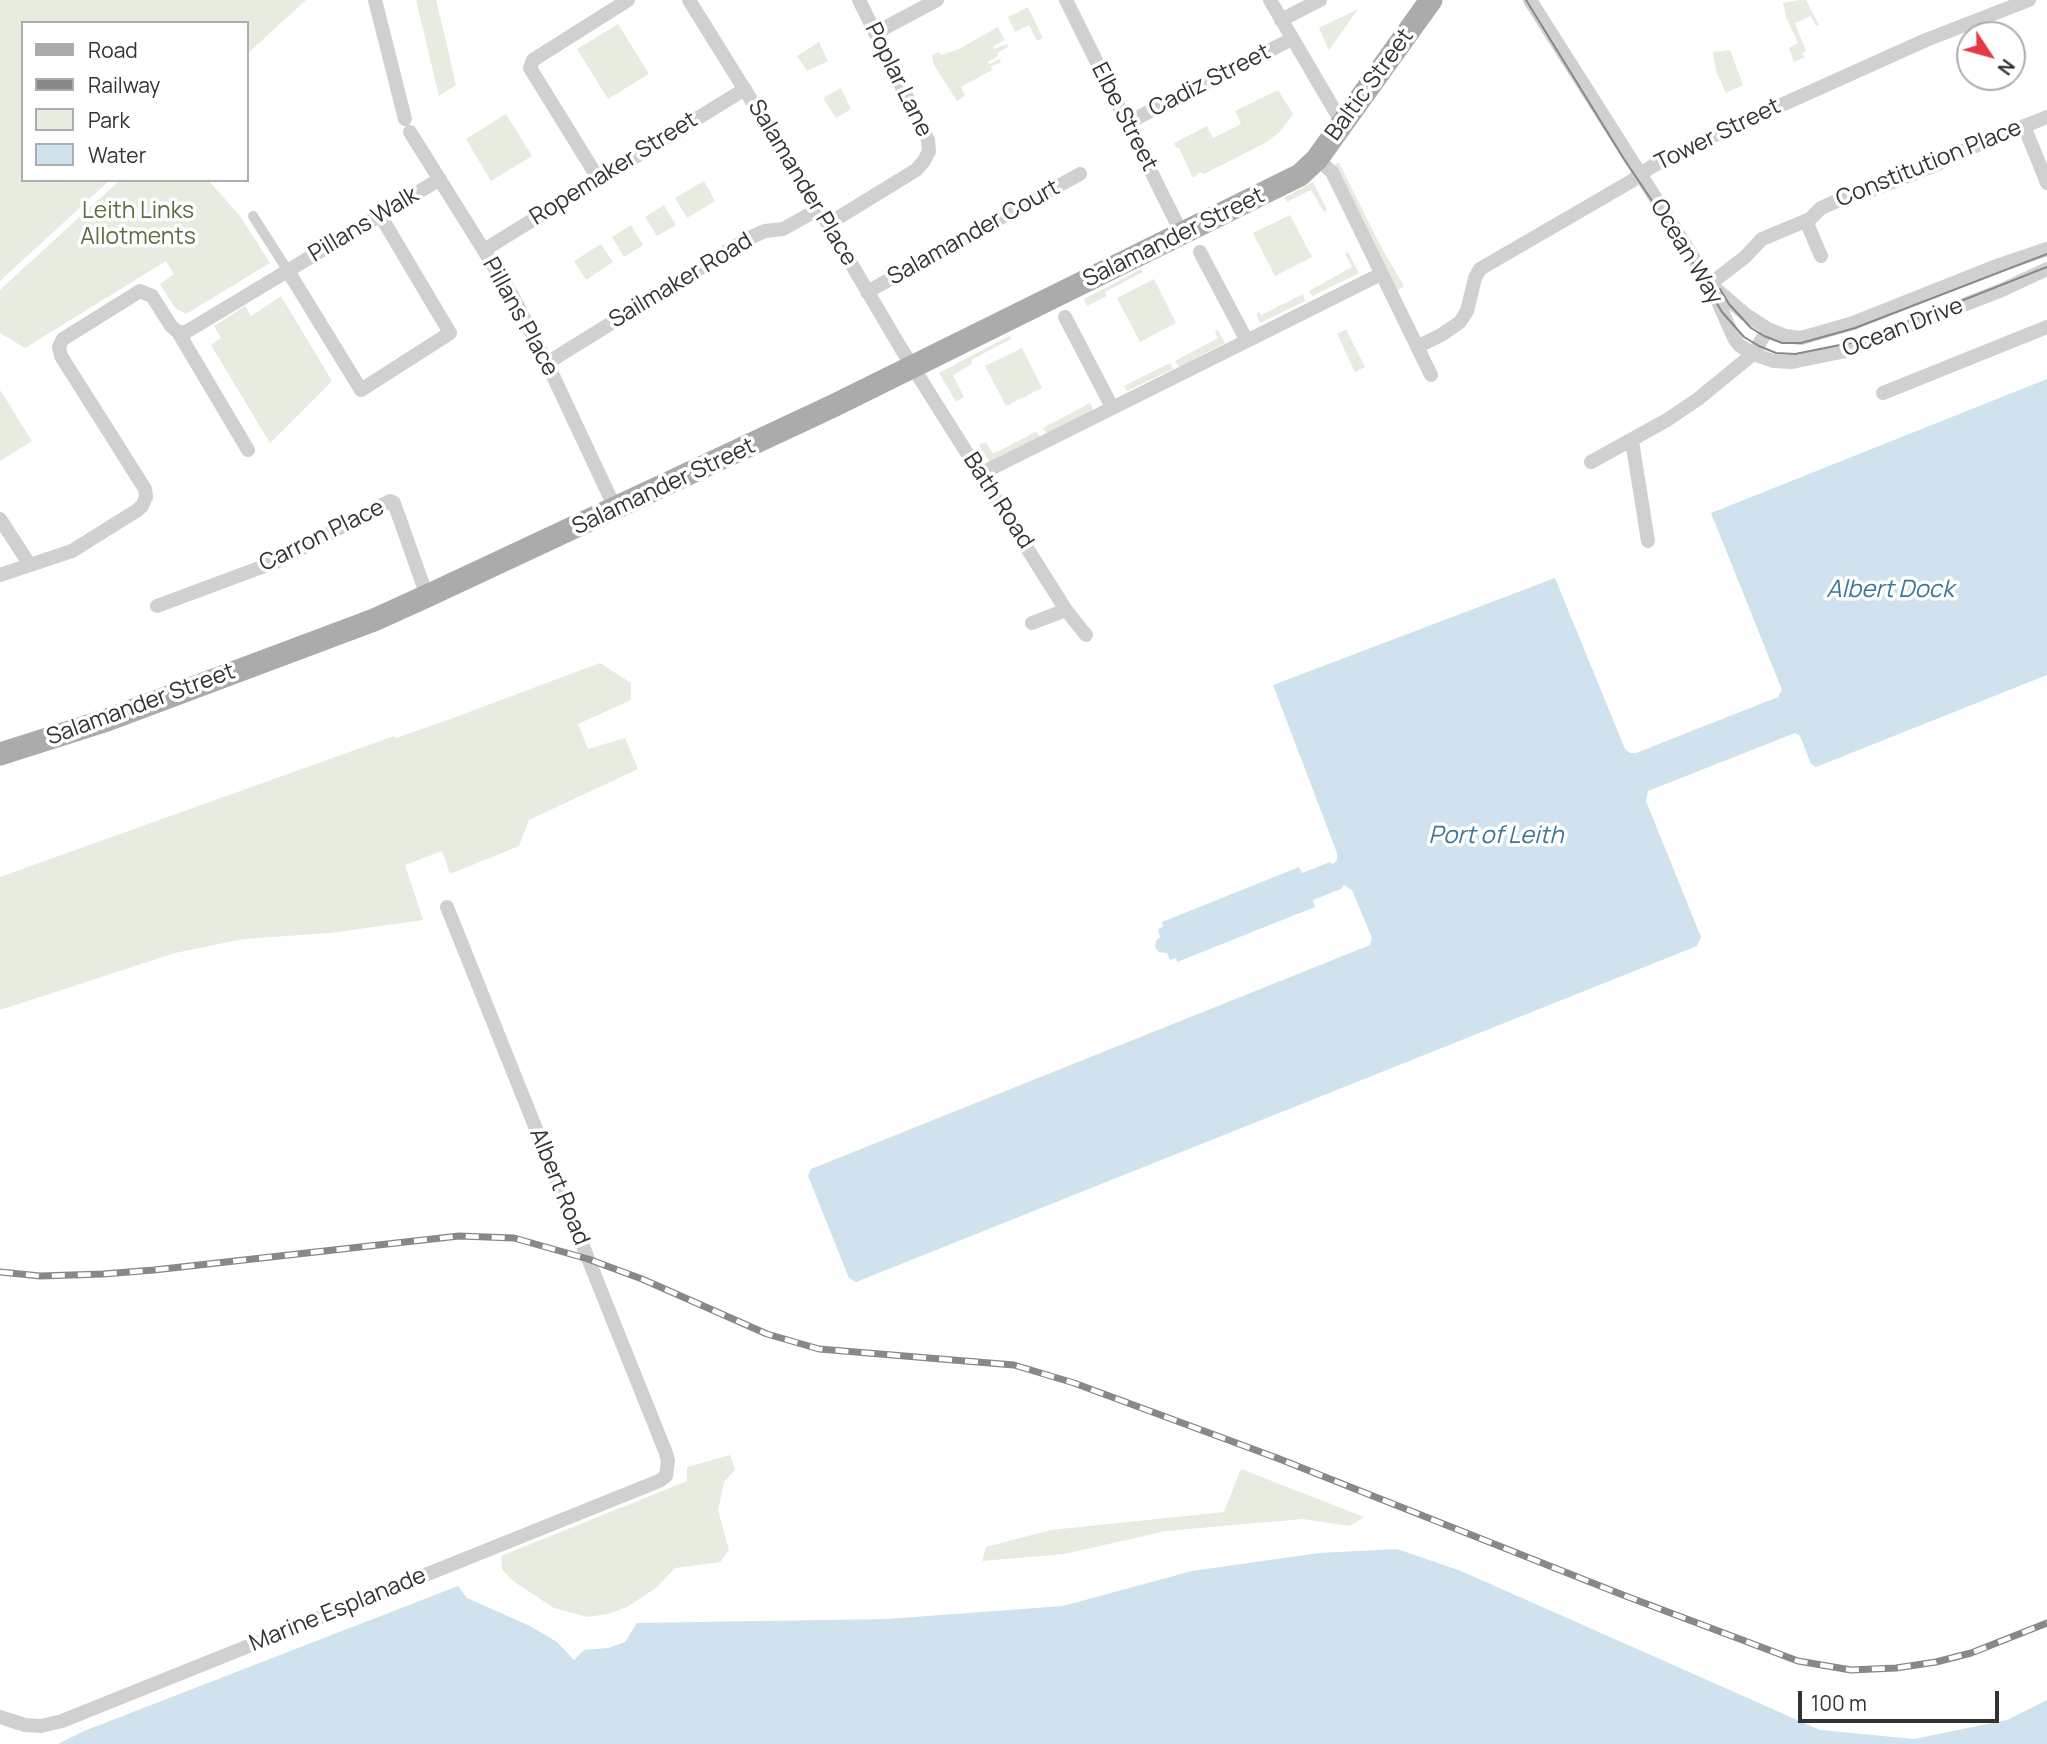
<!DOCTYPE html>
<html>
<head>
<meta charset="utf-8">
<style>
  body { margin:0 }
  #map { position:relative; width:2047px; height:1744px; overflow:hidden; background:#fff; font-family:Manrope,sans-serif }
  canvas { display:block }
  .legend { position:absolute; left:21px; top:21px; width:228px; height:161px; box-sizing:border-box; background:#fff; border:2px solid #adadad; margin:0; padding:9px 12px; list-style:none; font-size:21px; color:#333 }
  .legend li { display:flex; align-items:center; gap:14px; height:35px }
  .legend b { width:35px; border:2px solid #adadad }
  .north { position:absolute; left:1956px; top:21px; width:70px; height:70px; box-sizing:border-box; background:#fff; border:2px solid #adadad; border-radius:50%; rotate:126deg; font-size:19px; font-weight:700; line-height:28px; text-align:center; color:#333 }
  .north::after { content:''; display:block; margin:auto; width:24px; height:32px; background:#e63946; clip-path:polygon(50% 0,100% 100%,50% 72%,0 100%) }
  .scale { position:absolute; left:1798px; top:1691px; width:201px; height:32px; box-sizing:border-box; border:4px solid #333; border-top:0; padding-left:9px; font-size:21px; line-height:24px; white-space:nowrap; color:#333; -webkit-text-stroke:5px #fff; paint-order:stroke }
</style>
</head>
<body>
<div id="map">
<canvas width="2047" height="1744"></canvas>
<ul class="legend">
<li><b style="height:9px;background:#ababab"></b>Road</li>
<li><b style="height:9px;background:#888"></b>Railway</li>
<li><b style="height:19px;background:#e6ecdf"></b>Park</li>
<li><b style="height:19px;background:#cfe2ee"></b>Water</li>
</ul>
<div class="north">N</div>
<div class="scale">100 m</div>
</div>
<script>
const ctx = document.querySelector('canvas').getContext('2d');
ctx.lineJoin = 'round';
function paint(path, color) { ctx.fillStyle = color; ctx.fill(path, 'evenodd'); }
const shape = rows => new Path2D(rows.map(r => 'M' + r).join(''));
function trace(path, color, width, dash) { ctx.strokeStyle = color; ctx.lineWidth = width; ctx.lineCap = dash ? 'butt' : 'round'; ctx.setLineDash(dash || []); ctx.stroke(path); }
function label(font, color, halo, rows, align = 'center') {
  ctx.font = font + ' Manrope,sans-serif'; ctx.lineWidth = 7; ctx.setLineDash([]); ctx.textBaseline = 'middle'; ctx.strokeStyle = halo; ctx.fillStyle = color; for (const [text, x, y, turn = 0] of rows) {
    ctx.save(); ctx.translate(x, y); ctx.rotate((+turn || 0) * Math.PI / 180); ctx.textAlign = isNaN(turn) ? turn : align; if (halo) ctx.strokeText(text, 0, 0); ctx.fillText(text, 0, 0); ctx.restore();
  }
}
paint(shape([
  [0,0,306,0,247,54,247,23,23,23,23,180,110,180,0,281],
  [416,0,436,0,446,41,456,85,439,96],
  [1799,0,1806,0,1819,25,1816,26,1811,16,1795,23,1806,51,1802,53,1805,57,1794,62,1789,48,1798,43,1786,17,1783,3],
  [1028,7,1043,38,1037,41,1029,25,1015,32,1008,17],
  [1358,9,1329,50,1319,28],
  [618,24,649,74,608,99,577,49],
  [998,27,1005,40,993,46,994,49,1007,44,1008,47,997,53,998,56,988,62,989,64,1000,59,1001,62,991,67,992,70,961,87,965,96,957,101,934,65,932,55,939,52,941,55,959,49],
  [819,42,828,61,807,71,797,56],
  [1730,50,1743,85,1726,93,1716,71,1713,52],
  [841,88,851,109,836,118,823,98],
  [1278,90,1293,114,1279,133,1265,143,1204,174,1200,172,1193,178,1179,148,1177,148,1174,143,1207,126,1213,138,1241,124,1235,111],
  [506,114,532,156,491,181,466,139],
  [1339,163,1380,245,1404,286,1397,291,1335,164],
  [120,180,208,180,240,216,270,263,186,314,175,308,160,284,174,274,166,261,25,348,0,333,0,291,3,287],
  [704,181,715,201,687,218,675,198],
  [1313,182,1327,210,1324,212,1311,190,1287,202,1284,198],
  [664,205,676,225,657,236,645,217],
  [1290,215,1312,257,1275,276,1253,233],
  [631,225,643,245,624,257,612,237],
  [601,244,613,262,586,280,574,261],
  [1348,252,1359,273,1312,296,1309,291,1352,267,1345,254],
  [1141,269,1143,272,1105,292,1107,296,1087,306,1084,299],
  [1154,279,1176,323,1140,342,1117,298],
  [1303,294,1305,301,1260,323,1256,314,1259,312,1261,315],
  [281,296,332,381,270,443,211,345,221,338,214,326,245,306,251,316],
  [1217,329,1225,343,1179,367,1175,361,1218,338,1215,331],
  [1346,329,1365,367,1355,372,1337,334],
  [1009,336,1011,339,971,360,972,364,953,375,964,397,956,402,939,373],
  [1022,348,1042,388,1006,406,985,366],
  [1170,363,1173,369,1127,391,1124,386],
  [0,390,32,441,0,461],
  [1090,403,1094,412,1048,435,1043,428],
  [1037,431,1041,439,990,463,979,445,986,442,993,454],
  [600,663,631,683,631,700,578,724,588,749,625,738,638,769,529,820,519,846,450,874,442,851,405,865,423,920,330,933,243,939,175,953,0,1010,0,877,394,736,396,738,445,721],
  [730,1455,735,1470,724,1482,718,1510,729,1550,720,1562,675,1568,656,1588,627,1607,608,1614,587,1617,554,1608,513,1581,502,1569,501,1556,687,1481,687,1467],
  [1241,1469,1364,1517,1350,1526,1303,1519,1166,1531,1064,1554,982,1561,986,1547,1051,1530,1224,1512]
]), '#e6ecdf');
paint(shape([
  [2047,379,2047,675,1816,767,1811,764,1800,736,1795,733,1648,791,1646,801,1701,937,1697,946,856,1282,849,1278,808,1176,811,1169,1370,945,1372,938,1352,890,1344,885,1341,889,1313,900,1315,907,1177,962,1176,958,1170,960,1167,953,1159,952,1155,947,1156,941,1160,937,1158,929,1163,927,1162,922,1299,867,1302,873,1330,862,1333,864,1337,860,1337,853,1273,685,1555,578,1625,749,1630,753,1636,753,1778,697,1782,690,1711,513],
  [1397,1549,1461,1571,1820,1730,1914,1739,2007,1720,2047,1700,2047,1744,58,1744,84,1731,458,1586,467,1598,530,1626,557,1642,574,1660,584,1650,608,1648,625,1642,637,1623,887,1619,1063,1606,1192,1571,1319,1553]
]), '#cfe2ee');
trace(shape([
  [253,216,288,271]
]), '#d0d0d0', 10);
trace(shape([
  [375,0,405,119],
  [689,0,819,209,902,350,1066,610,1086,635],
  [1066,0,1182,234],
  [1270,0,1342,123],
  [1530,0,1710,284,1734,338,1739,345,1753,354,1773,361,1792,362,1846,351,2002,290,2047,269],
  [1281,20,1320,0],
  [875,33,937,0],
  [2047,117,1943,159,1938,164,1872,190,1862,190,1821,208,1810,219,1762,239,1745,257,1710,284,1745,314,1768,329,1785,336,1801,338,1853,323,1994,267,2047,249],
  [1127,123,1292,39],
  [2024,126,2047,183],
  [410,132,513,297,547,363,616,510],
  [1317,159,1332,172,1431,375],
  [598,178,530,68,533,60,628,0],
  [1806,221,1821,256],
  [828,224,916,170,924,161,929,151,928,140,859,0],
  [484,250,745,89],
  [1200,252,1247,341],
  [288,271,361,390,450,333,380,215],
  [867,292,1080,174],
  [1065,317,1112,407],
  [178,332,248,450],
  [1417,347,1441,335,1460,322,1467,311,1475,278,1480,269,1630,182,1651,167,1697,143,1926,40,2029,0],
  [547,363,747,239,765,231,783,229,819,209],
  [1883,393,2047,327],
  [1632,441,1648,541],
  [1591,462,1667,420,1698,399,1753,354,1768,329],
  [980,474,1381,274],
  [0,519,30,565],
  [0,575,72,551,136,511,142,506,146,497,145,489,61,356,59,347,63,339,140,291,152,296,171,326,178,332,186,332,440,179],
  [157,606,278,561,390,501,394,503,427,596],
  [1032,623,1066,610],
  [0,1717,25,1725,41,1726,62,1721,659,1481,666,1476,668,1461,666,1453,447,907]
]), '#d0d0d0', 14);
trace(shape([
  [0,754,107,720,374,620,427,596,833,406,1300,175,1317,159,1431,0]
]), '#ababab', 23);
trace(shape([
  [1526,0,1624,159,1687,253,1722,312,1744,337,1759,346,1776,353,1795,354,1860,341,2047,267],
  [1720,289,1729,304,1751,328,1764,336,1782,343,1801,343,1855,328,2047,254]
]), '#888', 2);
const rail = shape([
  [0,1272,40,1276,103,1274,154,1270,459,1236,514,1238,588,1259,642,1279,767,1334,819,1349,1014,1365,1074,1383,1277,1458,1623,1595,1798,1661,1851,1670,1896,1668,1936,1662,1971,1653,2047,1623]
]);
trace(rail, '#888', 7);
trace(rail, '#fff', 4.5, [13]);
label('23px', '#333', '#fff', [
  ["Poplar Lane",898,80,64],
  ["Cadiz Street",1210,81,-27],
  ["Baltic Street",1370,85,-54],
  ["Elbe Street",1124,117,63],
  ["Tower Street",1718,135,-26],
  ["Constitution Place",1929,164,-22],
  ["Ropemaker Street",614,169,-32],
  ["Salamander Place",802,183,59],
  ["Pillans Walk",364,225,-31],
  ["Salamander Court",974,233,-29],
  ["Salamander Street",1174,238,-26],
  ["Ocean Way",1686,252,59],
  ["Sailmaker Road",681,281,-31],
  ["Pillans Place",520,317,61],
  ["Ocean Drive",1903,328,-21],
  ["Salamander Street",664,487,-25],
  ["Bath Road",998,501,57],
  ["Carron Place",322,536,-26],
  ["Salamander Street",141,705,-20],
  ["Albert Road",559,1187,68],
  ["Marine Esplanade",338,1610,-22]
]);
label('23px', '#56703f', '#fff', [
  ["Leith Links",138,212],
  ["Allotments",138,238]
]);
label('italic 24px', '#3f7597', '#fff', [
  ["Albert Dock",1890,590],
  ["Port of Leith",1496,836]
]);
</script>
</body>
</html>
